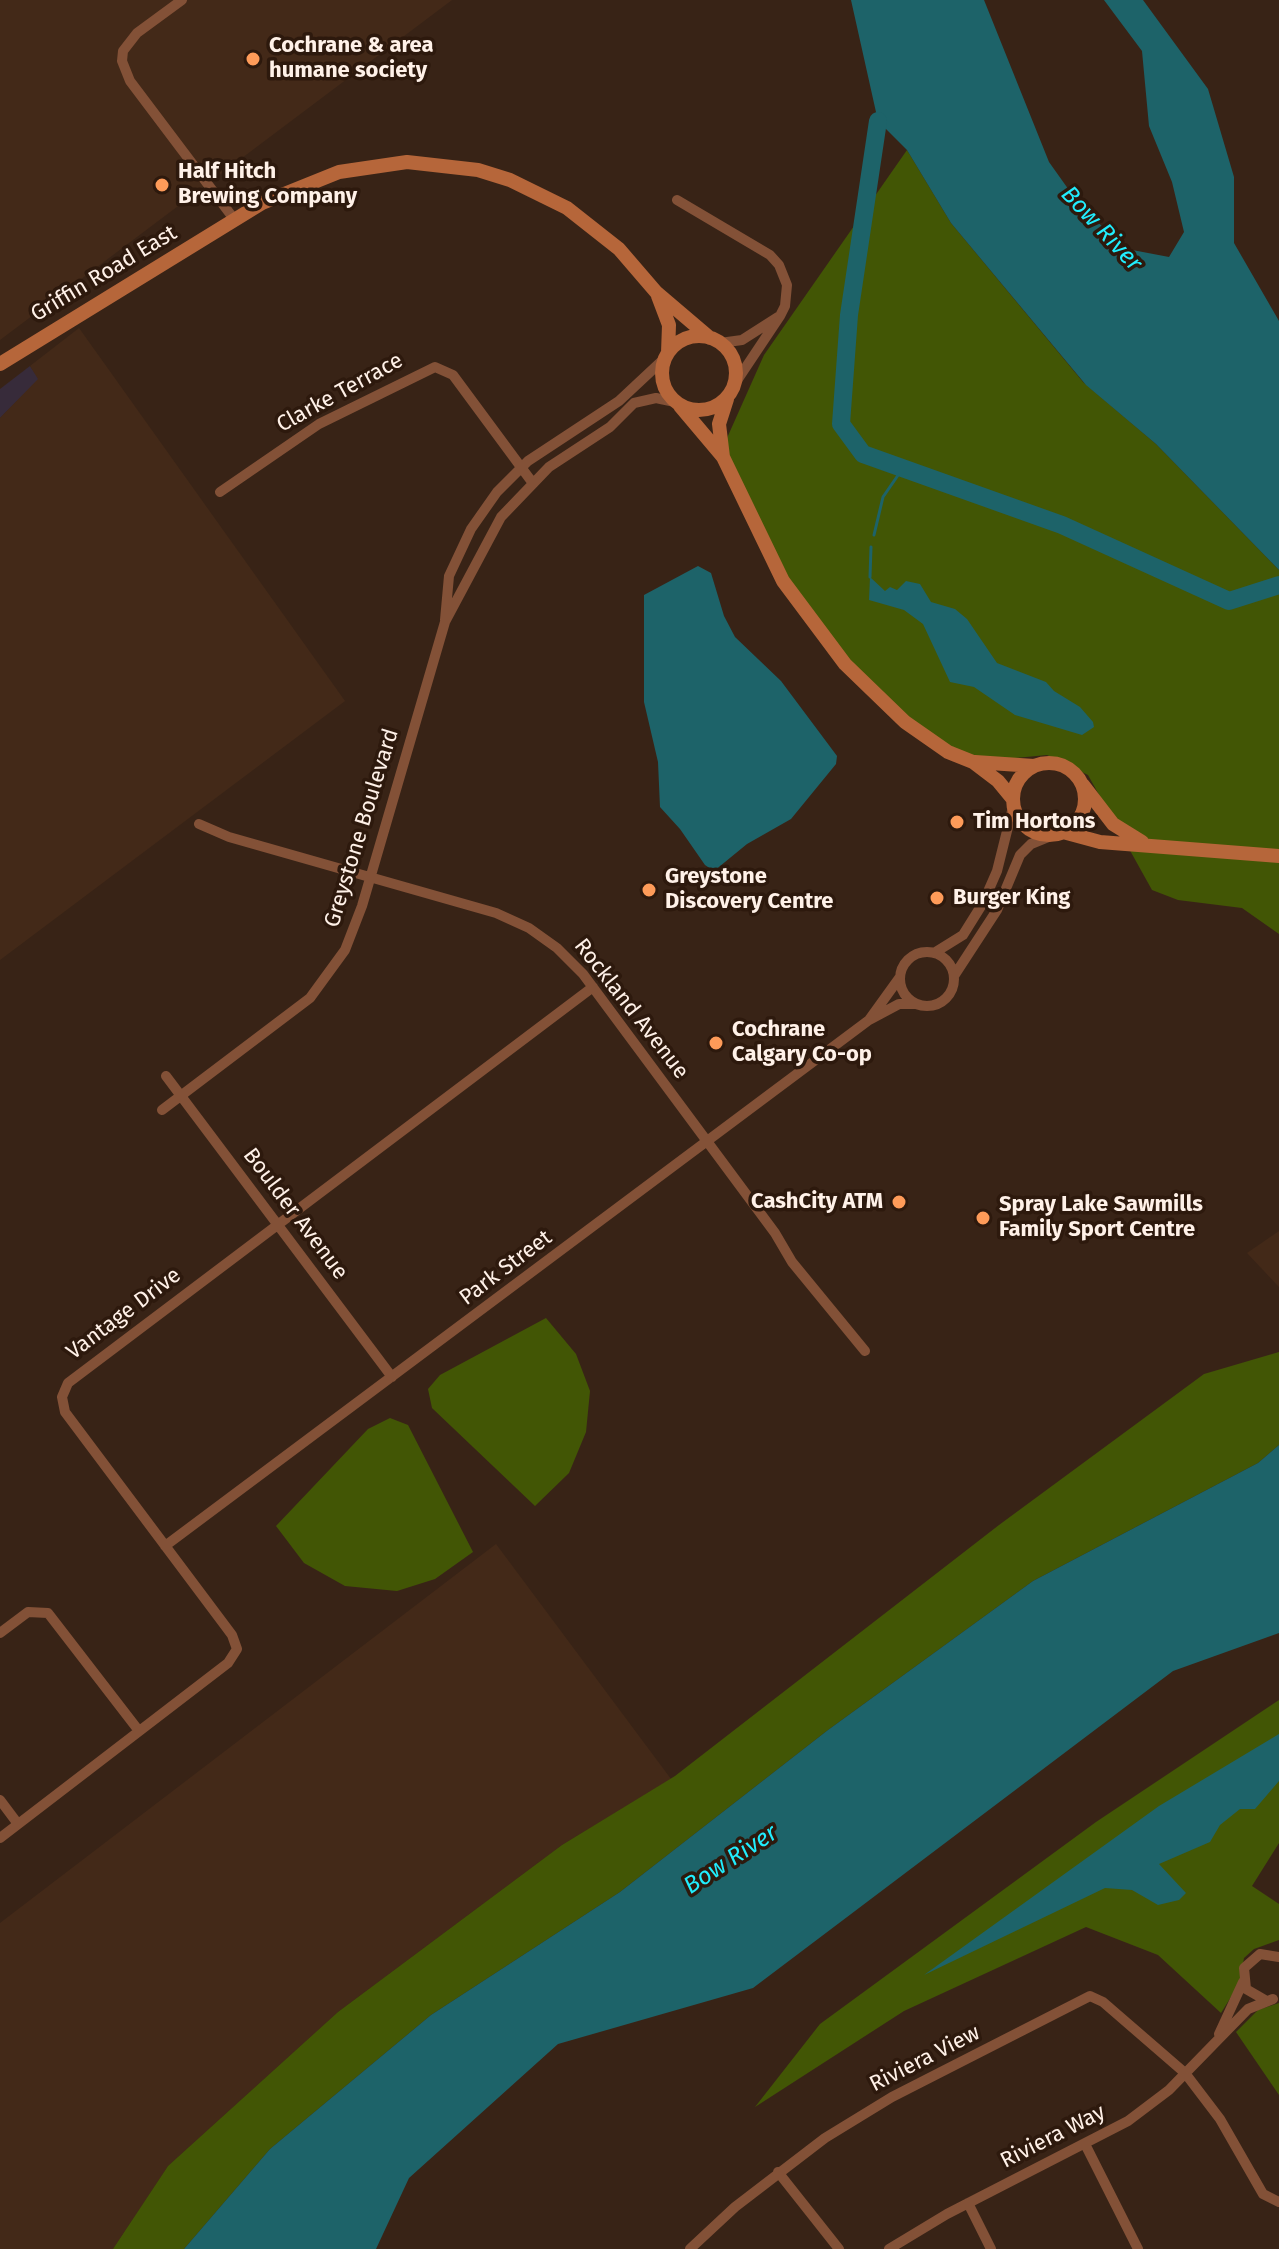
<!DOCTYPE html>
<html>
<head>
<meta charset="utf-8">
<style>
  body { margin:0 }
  canvas { display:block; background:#382316 }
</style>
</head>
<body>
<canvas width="1279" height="2249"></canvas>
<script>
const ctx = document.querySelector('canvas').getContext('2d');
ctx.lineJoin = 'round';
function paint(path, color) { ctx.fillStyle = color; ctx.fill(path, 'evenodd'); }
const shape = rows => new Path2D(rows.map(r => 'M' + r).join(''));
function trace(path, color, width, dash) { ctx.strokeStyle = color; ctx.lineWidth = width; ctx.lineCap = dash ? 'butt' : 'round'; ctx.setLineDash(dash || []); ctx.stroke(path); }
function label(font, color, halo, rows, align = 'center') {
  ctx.font = font + ' "Fira Sans",sans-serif'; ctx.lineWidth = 7; ctx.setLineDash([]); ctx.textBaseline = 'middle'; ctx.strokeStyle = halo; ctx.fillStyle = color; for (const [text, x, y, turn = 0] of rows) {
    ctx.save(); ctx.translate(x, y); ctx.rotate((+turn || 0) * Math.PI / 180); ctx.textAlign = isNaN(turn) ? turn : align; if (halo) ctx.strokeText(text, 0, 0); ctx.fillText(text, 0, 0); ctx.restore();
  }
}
paint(shape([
  [30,366,39,379,0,418,0,389]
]), '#372b3a');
paint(shape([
  [0,0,452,0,0,340],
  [79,328,345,701,0,960,0,418,38,379,30,366],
  [1279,1231,1279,1287,1247,1253],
  [496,1544,671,1779,562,1845,338,2012,168,2166,113,2249,0,2249,0,1923]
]), '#432918');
paint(shape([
  [907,150,951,223,1083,382,1156,444,1279,570,1279,934,1242,908,1178,900,1152,890,1088,775,1047,755,973,762,922,735,802,610,723,447,764,355],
  [546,1318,576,1354,590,1391,586,1432,569,1473,535,1506,432,1408,428,1389,440,1375],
  [1279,1352,1279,1445,1258,1463,1033,1581,828,1730,620,1892,431,2015,270,2149,184,2249,113,2249,168,2166,338,2012,562,1845,675,1776,999,1525,1204,1374],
  [390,1418,408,1425,473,1552,435,1579,397,1591,345,1586,304,1563,276,1526,368,1429],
  [1279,1700,1279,1843,1252,1886,1279,1904,1279,1940,1254,1949,1244,1958,1239,1984,1221,2013,1158,1955,1086,1927,904,2011,755,2107,820,2024,1096,1822],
  [1279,2003,1279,2095,1236,2032,1258,2010]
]), '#425605');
paint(shape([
  [851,0,984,0,1049,162,1081,207,1127,249,1169,257,1184,232,1172,182,1149,126,1142,51,1104,0,1143,0,1208,89,1234,177,1234,243,1279,321,1279,570,1156,444,1086,385,951,223,907,150,878,121],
  [698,566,711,573,724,616,735,637,781,681,837,756,836,764,791,819,747,844,714,871,705,865,680,829,660,807,658,762,644,702,644,595],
  [870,577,885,591,890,587,897,590,906,581,920,584,931,602,955,609,967,619,997,663,1046,682,1054,691,1080,707,1093,722,1094,727,1082,735,1015,715,974,687,950,682,923,624,904,610,869,600],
  [1279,1445,1279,1633,1173,1671,753,1988,558,2044,409,2178,376,2249,184,2249,270,2149,431,2015,620,1892,828,1730,1033,1581,1258,1463],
  [1279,1734,1279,1781,1255,1809,1240,1809,1220,1825,1210,1842,1159,1864,1186,1893,1179,1900,1158,1905,1132,1890,1105,1888,924,1975,1159,1806]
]), '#1d6369');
trace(shape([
  [874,535,883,497,903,468],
  [870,577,871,547]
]), '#1d6369', 3);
trace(shape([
  [878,121,849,315,841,424,863,454,1062,525,1229,601,1279,585]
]), '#1d6369', 18);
trace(shape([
  [182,0,137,33,123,51,122,61,130,81,234,219],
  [677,200,770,255,779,265,787,285,785,306,780,316,734,385],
  [720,343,742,340,778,317],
  [220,492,319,424,435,367,453,375,532,482],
  [445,620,449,576,471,529,497,492,528,461,619,401,665,358],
  [199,824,229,837,496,913,529,928,557,948,583,974,775,1233,792,1262,865,1351],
  '900 979a27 27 0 1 1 54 0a27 27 0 1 1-54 0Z',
  [934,953,963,935,983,903,997,871,1013,807],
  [954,976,997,910,1020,855,1031,844,1053,835],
  [900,977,869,1020,899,1004,914,1004],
  [166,1076,392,1377],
  [162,1110,310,998,345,950,362,906,445,622,501,517,549,467,610,427,634,403,656,398,675,402],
  [165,1546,869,1020],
  [0,1633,28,1612,48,1613,139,1731],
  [0,1800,18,1824],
  [0,1838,228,1663,237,1649,232,1635,65,1412,62,1397,68,1383,593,987],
  [1265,2000,1246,1989,1244,1968,1260,1954,1279,1957],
  [1219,2034,1243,1982],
  [1085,2144,1138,2249],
  [778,2172,839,2249],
  [968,2203,991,2249],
  [690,2249,735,2207,825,2138,892,2097,1090,1996,1103,2002,1185,2073,1220,2119,1263,2194,1279,2202],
  [889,2249,947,2214,1128,2121,1169,2090,1248,2009,1273,1999]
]), '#835137', 10);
trace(shape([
  [658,296,669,325,668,353],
  '662 373a37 37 0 1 1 74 0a37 37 0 1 1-74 0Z',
  [0,364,262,203,339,172,407,162,478,170,510,180,567,208,619,249,656,292,710,338],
  [680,406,723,457,783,581,845,664,905,722,948,752,973,762,998,781,1012,798],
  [723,457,719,424,727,399],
  [975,762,1034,766],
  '1013 799a36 36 0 1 1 72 0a36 36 0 1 1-72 0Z',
  [1083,785,1113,824,1142,842],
  [1063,832,1100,842,1279,856]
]), '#b6663a', 14);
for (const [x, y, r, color] of [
  [253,59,8,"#fe9b59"],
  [162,185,8,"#fe9b59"],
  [957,822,8,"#fe9b59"],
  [649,890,8,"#fe9b59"],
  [937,898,8,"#fe9b59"],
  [716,1043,8,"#fe9b59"],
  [899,1202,8,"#fe9b59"],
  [983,1218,8,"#fe9b59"]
]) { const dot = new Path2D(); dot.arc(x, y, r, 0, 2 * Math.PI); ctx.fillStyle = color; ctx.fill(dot); trace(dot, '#2d190d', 3); }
label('bold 22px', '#fff1e8', '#2d190d', [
  ["Cochrane & area",269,46],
  ["humane society",269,71],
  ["Half Hitch",178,172],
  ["Brewing Company",178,197],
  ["Tim Hortons",973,822],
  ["Greystone",665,877],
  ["Discovery Centre",665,902],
  ["Burger King",953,898],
  ["Cochrane",732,1030],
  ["Calgary Co-op",732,1055],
  ["CashCity ATM",883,1202,"right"],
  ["Spray Lake Sawmills",999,1205],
  ["Family Sport Centre",999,1230]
], 'left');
label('22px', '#fff1e8', '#2d190d', [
  ["Griffin Road East",104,274,-31],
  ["Clarke Terrace",340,393,-29],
  ["Greystone Boulevard",362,828,-73],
  ["Rockland Avenue",631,1009,52],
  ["Boulder Avenue",295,1214,53],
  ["Park Street",506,1268,-37],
  ["Vantage Drive",124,1314,-37],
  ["Riviera View",925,2059,-27],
  ["Riviera Way",1053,2137,-27]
]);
label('italic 24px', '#21edfd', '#2d190d', [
  ["Bow River",1101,229,47],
  ["Bow River",731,1860,-33]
]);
</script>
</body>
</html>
